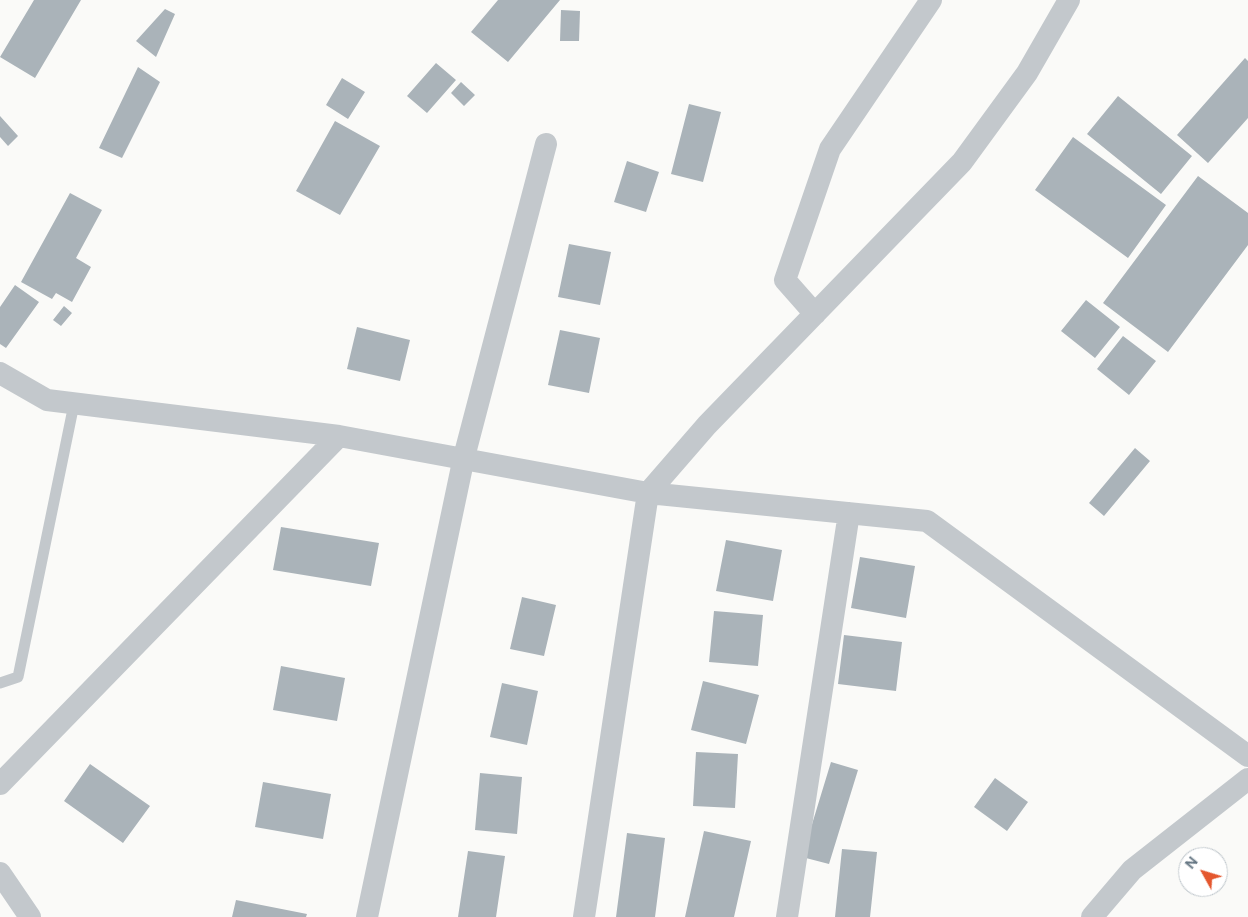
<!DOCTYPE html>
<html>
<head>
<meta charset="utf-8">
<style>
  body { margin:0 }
  #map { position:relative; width:1248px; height:917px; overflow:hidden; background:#fafaf8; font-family:Figtree,sans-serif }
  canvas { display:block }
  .north { position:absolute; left:1178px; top:847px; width:50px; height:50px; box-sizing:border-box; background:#fff; border:1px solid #c1c8cd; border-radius:50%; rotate:309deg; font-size:14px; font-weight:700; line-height:20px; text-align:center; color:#657683 }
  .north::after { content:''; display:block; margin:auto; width:18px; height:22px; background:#e4572e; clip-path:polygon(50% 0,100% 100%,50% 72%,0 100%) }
</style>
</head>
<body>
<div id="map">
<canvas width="1248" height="917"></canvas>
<div class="north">N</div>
</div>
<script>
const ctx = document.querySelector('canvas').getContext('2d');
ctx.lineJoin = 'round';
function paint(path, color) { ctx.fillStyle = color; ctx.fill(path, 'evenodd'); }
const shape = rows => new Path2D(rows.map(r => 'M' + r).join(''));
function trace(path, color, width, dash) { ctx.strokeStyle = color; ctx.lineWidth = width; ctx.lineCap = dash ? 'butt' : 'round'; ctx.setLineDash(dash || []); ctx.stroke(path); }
paint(shape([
  [34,0,81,0,35,78,0,57],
  [498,0,560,0,508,62,471,32],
  [165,9,175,14,156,57,136,41],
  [561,10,580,11,579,41,560,41],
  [1245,58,1248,61,1248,118,1208,163,1177,135],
  [436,63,456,80,427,113,407,96],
  [138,67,160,82,122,158,99,148],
  [342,78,365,92,348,119,326,105],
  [461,82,475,95,464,106,451,93],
  [1118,96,1192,156,1161,194,1087,134],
  [689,104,721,112,703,182,671,174],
  [0,116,18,136,8,146,0,137],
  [335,121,380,146,340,215,296,191],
  [1073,137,1166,205,1128,258,1035,190],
  [627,161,659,172,646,212,614,202],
  [1198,176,1248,213,1248,245,1168,352,1103,303],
  [70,193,102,210,76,258,91,267,72,302,56,293,52,299,21,282],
  [569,244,611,252,600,305,558,297],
  [15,285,39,302,6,348,0,344,0,307],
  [1086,300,1120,327,1095,358,1061,331],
  [64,306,72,313,61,326,53,320],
  [357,327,410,340,400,381,347,369],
  [560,330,600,338,589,393,548,385],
  [1123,336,1156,361,1129,395,1097,369],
  [1135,448,1150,461,1104,516,1089,503],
  [281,527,379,543,371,586,273,570],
  [726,540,782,550,773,601,716,591],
  [860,557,915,566,906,618,851,608],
  [522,597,556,605,544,656,510,649],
  [714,611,763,615,758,666,709,662],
  [844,635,902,642,896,691,838,684],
  [281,666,345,678,337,721,273,710],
  [703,681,759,695,746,744,691,730],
  [502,683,538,691,527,745,490,737],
  [696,752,738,754,735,808,693,806],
  [831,762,858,770,829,864,802,857],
  [90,764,150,806,123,843,64,801],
  [480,773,522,777,517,834,475,830],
  [995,778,1028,802,1007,831,974,807],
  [263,782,331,794,323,839,255,827],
  [704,831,751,841,734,917,685,917],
  [627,833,665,838,655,917,616,917],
  [842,849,877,852,870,917,835,917],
  [468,851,505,856,496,917,458,917],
  [236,900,307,914,306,917,232,917]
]), '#aab3b9');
trace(shape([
  [0,683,18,677,74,404]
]), '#c3c8cc', 11);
trace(shape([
  [815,314,785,280,830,149,931,0],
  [0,373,47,400,339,436,648,493,927,521,1248,756],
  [0,784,339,436],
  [0,873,30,917],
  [367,917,464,457,546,144],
  [584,917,648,493,707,425,962,162,1027,73,1069,0],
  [787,917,849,513],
  [1092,917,1132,870,1248,779]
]), '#c3c8cc', 22);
</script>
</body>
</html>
